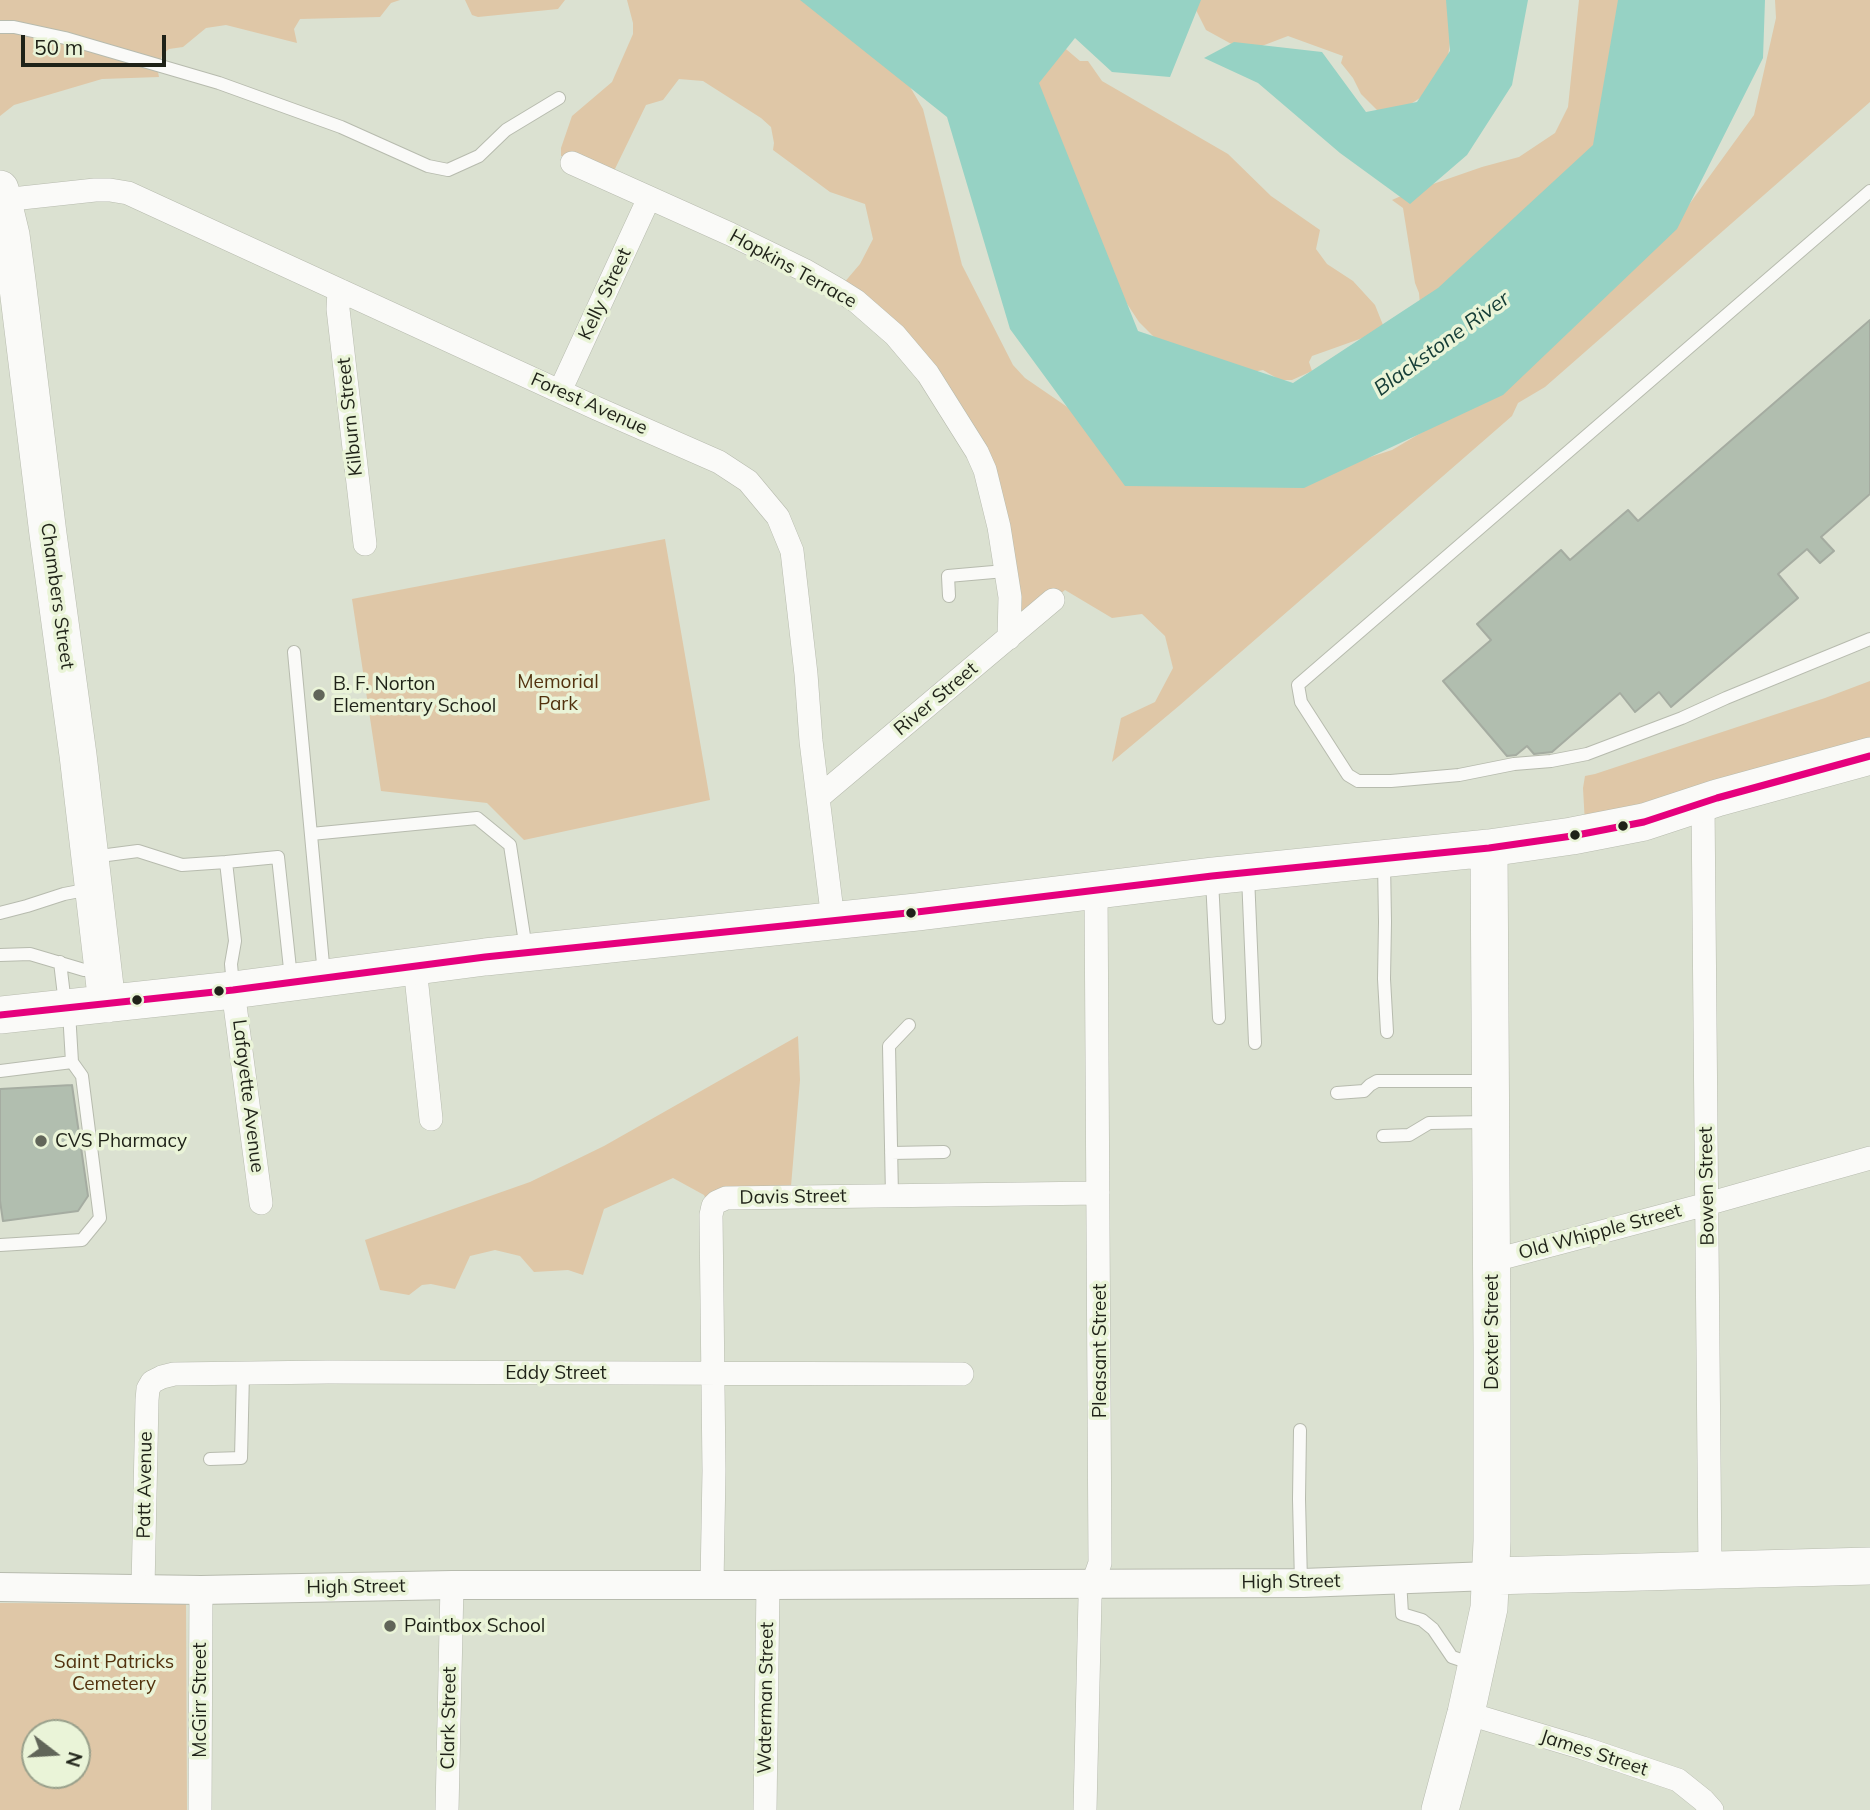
<!DOCTYPE html>
<html>
<head>
<meta charset="utf-8">
<style>
  body { margin:0 }
  #map { position:relative; width:1870px; height:1810px; overflow:hidden; background:#dbe1d1; font-family:Mulish,sans-serif }
  canvas { display:block }
  .north { position:absolute; left:21px; top:1719px; width:70px; height:70px; box-sizing:border-box; background:#eaf4d8; border:2px solid #99a08b; border-radius:50%; rotate:107deg; font-size:19px; font-weight:700; line-height:28px; text-align:center; color:#1f2218 }
  .north::after { content:''; display:block; margin:auto; width:24px; height:32px; background:#616559; clip-path:polygon(50% 0,100% 100%,50% 72%,0 100%) }
  .scale { position:absolute; left:21px; top:35px; width:145px; height:32px; box-sizing:border-box; border:4px solid #1f2218; border-top:0; padding-left:9px; font-size:21px; line-height:24px; white-space:nowrap; color:#1f2218; -webkit-text-stroke:5px #eaf4d8; paint-order:stroke }
</style>
</head>
<body>
<div id="map">
<canvas width="1870" height="1810"></canvas>
<div class="north">N</div>
<div class="scale">50 m</div>
</div>
<script>
const ctx = document.querySelector('canvas').getContext('2d');
ctx.lineJoin = 'round';
function paint(path, color) { ctx.fillStyle = color; ctx.fill(path, 'evenodd'); }
const shape = rows => new Path2D(rows.map(r => 'M' + r).join(''));
function trace(path, color, width, dash) { ctx.strokeStyle = color; ctx.lineWidth = width; ctx.lineCap = dash ? 'butt' : 'round'; ctx.setLineDash(dash || []); ctx.stroke(path); }
function label(font, color, halo, rows, align = 'center') {
  ctx.font = font + ' Mulish,sans-serif'; ctx.lineWidth = 7; ctx.setLineDash([]); ctx.textBaseline = 'middle'; ctx.strokeStyle = halo; ctx.fillStyle = color; for (const [text, x, y, turn = 0] of rows) {
    ctx.save(); ctx.translate(x, y); ctx.rotate((+turn || 0) * Math.PI / 180); ctx.textAlign = isNaN(turn) ? turn : align; if (halo) ctx.strokeText(text, 0, 0); ctx.fillText(text, 0, 0); ctx.restore();
  }
}
paint(shape([
  [0,0,400,0,391,3,380,17,300,19,294,29,297,43,226,25,206,28,183,47,169,49,162,55,158,72,159,77,102,79,14,105,0,116],
  [465,0,565,0,558,9,478,17,472,15],
  [627,0,835,0,906,80,923,109,962,265,1013,365,1025,378,1152,465,1218,487,1262,487,1324,472,1392,450,1458,411,1680,217,1754,115,1776,18,1775,0,1870,0,1870,102,1545,387,1518,403,1512,416,1180,705,1112,762,1121,718,1155,702,1173,668,1165,636,1142,614,1112,618,1065,590,1021,624,982,472,919,364,837,291,860,264,873,239,865,204,830,192,773,150,774,143,771,127,761,118,703,81,679,79,663,100,646,105,612,175,606,176,561,156,561,148,572,116,612,82,633,34,633,23],
  [1194,0,1447,0,1454,15,1446,70,1428,93,1409,105,1380,113,1361,94,1353,78,1341,63,1343,56,1288,36,1246,52,1206,30,1193,4],
  [1579,0,1647,0,1615,136,1421,317,1419,293,1415,283,1403,208,1392,200,1410,192,1482,167,1519,157,1555,133,1568,107],
  [1040,27,1080,61,1088,61,1102,81,1228,154,1271,196,1320,230,1316,249,1327,264,1353,281,1375,305,1385,330,1312,356,1309,362,1312,371,1292,380,1280,380,1263,370,1247,373,1180,363,1139,322,1083,237,1032,78],
  [665,539,710,800,524,840,487,803,381,791,352,599],
  [1870,681,1870,749,1585,824,1583,788,1585,776,1595,774,1825,698],
  [798,1036,800,1080,791,1186,709,1206,704,1195,673,1178,604,1209,583,1275,568,1270,534,1272,520,1256,495,1250,470,1256,455,1289,431,1284,422,1285,409,1295,380,1290,365,1240,530,1182,604,1146],
  [0,1603,186,1604,187,1810,0,1810],
  [35,1733,77,1733,77,1775,35,1775]
]), '#dfc7a7');
paint(shape([
  [800,0,1201,0,1170,77,1112,72,1075,38,1039,83,1138,331,1293,383,1438,288,1593,145,1618,0,1765,0,1763,58,1677,229,1503,395,1304,488,1125,486,1010,329,947,117],
  [1446,0,1528,0,1512,85,1467,155,1410,204,1340,153,1258,83,1204,58,1234,42,1322,52,1366,112,1417,102,1450,51]
]), '#96d2c4');
const building = shape([
  [1870,320,1870,494,1821,537,1834,551,1820,563,1807,549,1778,574,1798,598,1671,707,1659,692,1635,712,1620,693,1552,752,1534,754,1527,746,1516,755,1507,756,1443,681,1491,640,1477,624,1561,550,1570,560,1628,510,1638,521,1870,320],
  [72,1085,88,1196,78,1211,3,1221,0,1201,0,1089,72,1085]
]);
paint(building, '#b1beaf');
trace(building, '#a5aca1', 2);
const service = shape([
  [0,27,14,27,65,38,219,83,341,127,428,166,448,170,479,156,506,130,559,98],
  [1870,191,1298,685,1301,702,1348,775,1358,781,1391,781,1459,775,1514,764,1551,761,1587,754,1682,718,1726,698,1870,639],
  [949,596,948,576,1005,571],
  [294,652,324,975],
  [311,834,477,818,510,845,526,949],
  [92,857,138,851,182,865,226,862,235,941,231,964,233,986],
  [226,862,278,857,291,978],
  [1384,862,1385,922,1384,979,1387,1032],
  [1248,876,1255,1043],
  [1212,880,1219,1018],
  [0,913,27,906,64,894,90,889],
  [0,955,30,954,84,970,99,969],
  [60,962,65,1004],
  [0,1071,72,1062],
  [1337,1093,1364,1091,1370,1085,1377,1081,1486,1081],
  [1383,1136,1409,1135,1429,1123,1487,1122],
  [891,1153,944,1152],
  [892,1196,889,1046,909,1025],
  [0,1245,82,1240,100,1218,82,1076,72,1062,69,1012],
  [1300,1430,1299,1499,1301,1583],
  [210,1459,241,1458,243,1373],
  [1400,1580,1402,1614,1422,1620,1433,1629,1452,1657,1473,1664]
]);
const minor = shape([
  [572,163,730,234,804,270,837,289,856,301,895,335,928,374,977,452,985,470,999,527,1010,597,1009,638],
  [3,200,95,190,110,190,128,193,596,408,719,462,748,481,778,517,792,551,806,674,811,741,833,920],
  [339,290,338,309,365,544],
  [560,391,649,198],
  [819,797,1053,600],
  [1703,803,1710,1570],
  [415,967,431,1119],
  [233,990,261,1203],
  [1491,1261,1707,1204,1870,1158],
  [712,1584,714,1471,711,1215,713,1206,717,1202,726,1198,1098,1193],
  [143,1588,147,1400,148,1389,152,1382,162,1377,174,1374,328,1372,962,1374],
  [1466,1713,1583,1748,1678,1780,1703,1800,1712,1810],
  [200,1810,201,1590],
  [447,1810,452,1585],
  [765,1810,768,1585],
  [1085,1810,1090,1598,1093,1583,1100,1563,1096,889]
]);
const tertiary = shape([
  [0,1587,201,1590,452,1585,768,1585,1303,1583,1490,1576]
]);
const primary = shape([
  [0,189,11,235,17,280,48,534,78,755,107,1004],
  [0,1015,233,990,485,957,917,912,1212,876,1489,848,1572,836,1644,822,1717,798,1870,756],
  [1490,1576,1870,1566],
  [1440,1810,1466,1713,1489,1608,1492,1541,1492,1348,1489,848]
]);
trace(service, '#b7bbae', 14);
trace(minor, '#b7bbae', 24);
trace(tertiary, '#b7bbae', 30);
trace(primary, '#b7bbae', 38);
trace(service, '#fafaf8', 12);
trace(minor, '#fafaf8', 23);
trace(tertiary, '#fafaf8', 28);
trace(primary, '#fafaf8', 37);
trace(shape([
  [0,1015,233,990,485,957,917,912,1212,876,1489,848,1572,836,1644,822,1717,798,1870,756]
]), '#e5007d', 7);
for (const [x, y, r, color] of [
  [319,695,7,"#616559"],
  [1623,826,6,"#1f2218"],
  [1575,835,6,"#1f2218"],
  [911,913,6,"#1f2218"],
  [219,991,6,"#1f2218"],
  [137,1000,6,"#1f2218"],
  [41,1141,7,"#616559"],
  [390,1626,7,"#616559"]
]) { const dot = new Path2D(); dot.arc(x, y, r, 0, 2 * Math.PI); ctx.fillStyle = color; ctx.fill(dot); trace(dot, '#eaf4d8', 2.5); }
label('19px', '#1f2218', '#eaf4d8', [
  ["Hopkins Terrace",793,269,29],
  ["Kelly Street",605,294,-65],
  ["Forest Avenue",589,404,24],
  ["Kilburn Street",350,417,-96],
  ["Chambers Street",57,596,82],
  ["River Street",936,699,-40],
  ["Lafayette Avenue",248,1096,83],
  ["Bowen Street",1707,1186,-91],
  ["Davis Street",793,1197,-1],
  ["Old Whipple Street",1600,1232,-15],
  ["Dexter Street",1492,1332,-90],
  ["Pleasant Street",1100,1351,-90],
  ["Eddy Street",556,1373],
  ["Patt Avenue",145,1485,-89],
  ["High Street",1291,1582,-1],
  ["High Street",356,1587,-1],
  ["Waterman Street",766,1698,-89],
  ["McGirr Street",200,1700,-90],
  ["Clark Street",449,1718,-89],
  ["James Street",1594,1753,18]
]);
label('19px', '#53320e', '#eaf4d8', [
  ["Memorial",558,682],
  ["Park",558,704],
  ["Saint Patricks",114,1662],
  ["Cemetery",114,1684]
]);
label('19px', '#1f2218', '#eaf4d8', [
  ["B. F. Norton",333,684],
  ["Elementary School",333,706],
  ["CVS Pharmacy",55,1141],
  ["Paintbox School",404,1626]
], 'left');
label('italic 21px', '#133b35', '#eaf4d8', [
  ["Blackstone River",1442,344,-36]
]);
</script>
</body>
</html>
